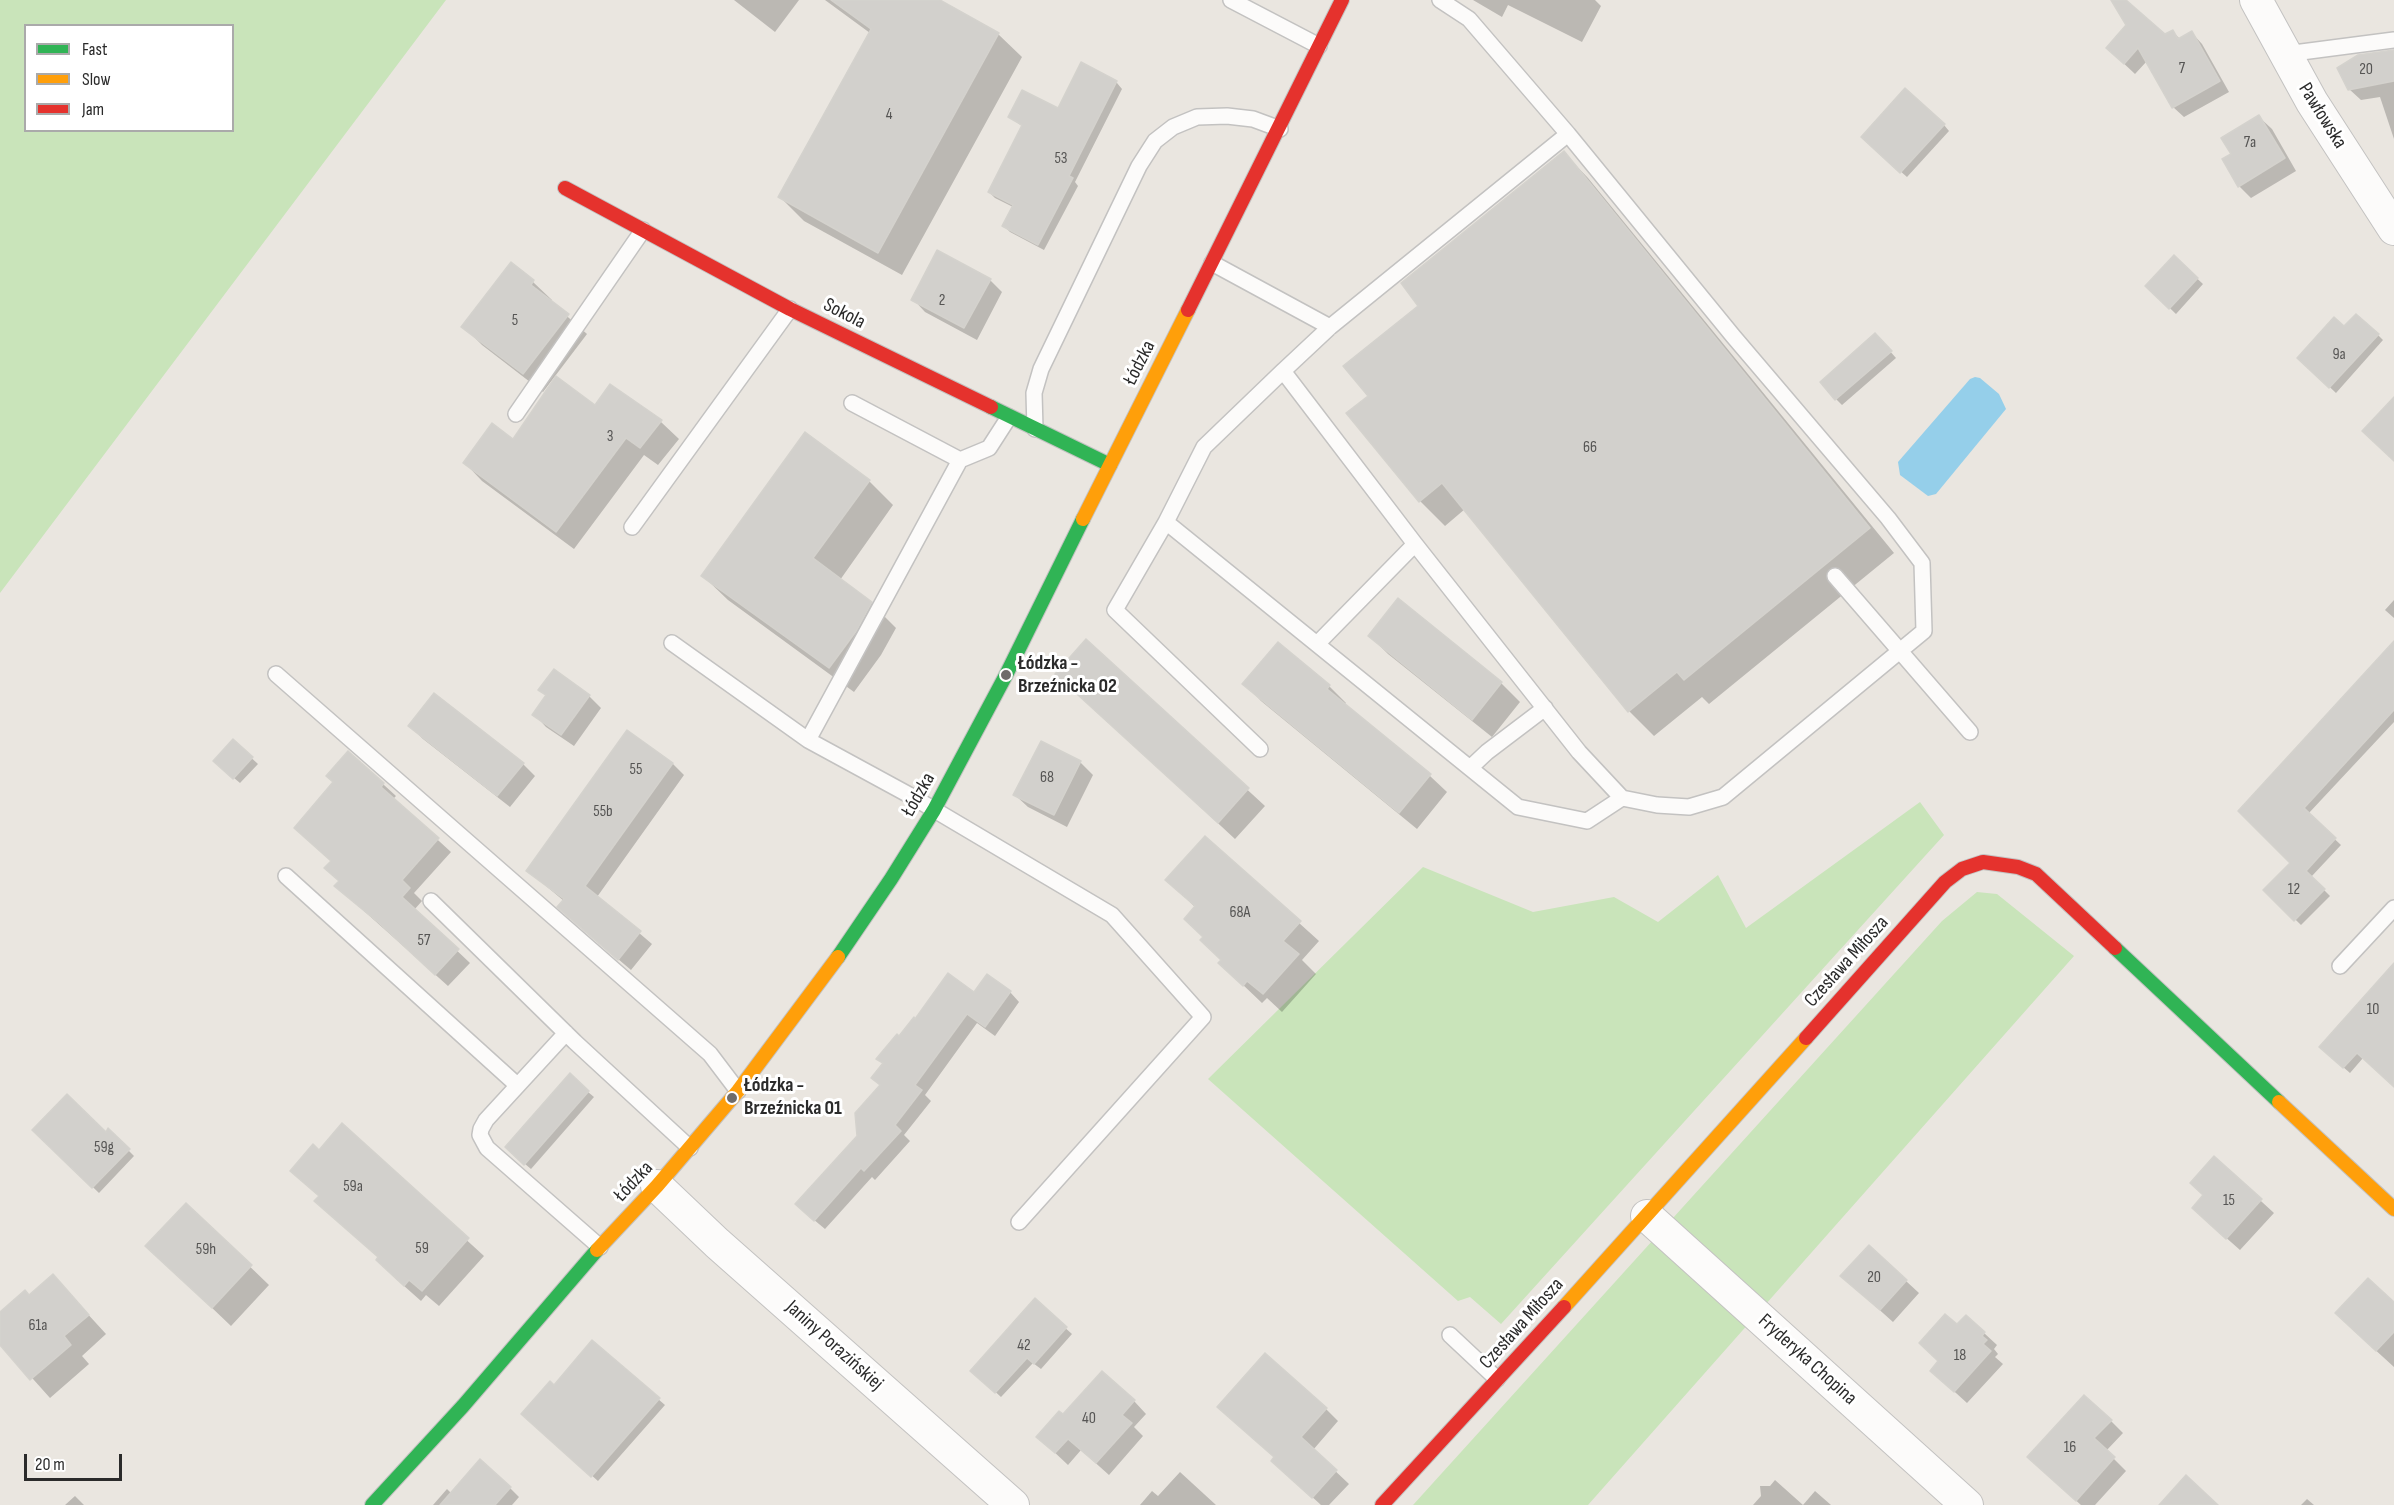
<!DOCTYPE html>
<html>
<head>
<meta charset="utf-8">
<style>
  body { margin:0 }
  #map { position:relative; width:2394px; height:1505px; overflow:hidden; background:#eae6e0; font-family:"Sofia Sans Condensed",sans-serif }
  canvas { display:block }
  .legend { position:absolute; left:24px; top:24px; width:210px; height:108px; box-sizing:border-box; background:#fff; border:2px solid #aaa; margin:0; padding:8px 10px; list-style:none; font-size:18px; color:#2b2b2b }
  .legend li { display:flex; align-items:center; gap:12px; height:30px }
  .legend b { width:30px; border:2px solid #aaa }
  .scale { position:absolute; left:24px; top:1454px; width:98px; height:27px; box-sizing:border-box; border:3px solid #2b2b2b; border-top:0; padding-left:8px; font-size:18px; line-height:21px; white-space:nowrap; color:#2b2b2b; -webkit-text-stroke:4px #fff; paint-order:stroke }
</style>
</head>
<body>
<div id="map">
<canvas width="2394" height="1505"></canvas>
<ul class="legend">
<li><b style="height:8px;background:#30b455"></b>Fast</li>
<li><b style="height:8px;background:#ff9f0a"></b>Slow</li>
<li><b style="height:8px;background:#e5322d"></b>Jam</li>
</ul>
<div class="scale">20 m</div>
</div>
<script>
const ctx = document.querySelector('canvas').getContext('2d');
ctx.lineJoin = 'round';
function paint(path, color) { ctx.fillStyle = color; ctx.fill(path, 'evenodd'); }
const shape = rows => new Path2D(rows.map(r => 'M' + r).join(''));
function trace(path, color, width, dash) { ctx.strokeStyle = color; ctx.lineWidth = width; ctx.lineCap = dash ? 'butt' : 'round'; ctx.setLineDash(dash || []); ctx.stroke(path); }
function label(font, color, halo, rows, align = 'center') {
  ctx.font = font + ' "Sofia Sans Condensed",sans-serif'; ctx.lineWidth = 6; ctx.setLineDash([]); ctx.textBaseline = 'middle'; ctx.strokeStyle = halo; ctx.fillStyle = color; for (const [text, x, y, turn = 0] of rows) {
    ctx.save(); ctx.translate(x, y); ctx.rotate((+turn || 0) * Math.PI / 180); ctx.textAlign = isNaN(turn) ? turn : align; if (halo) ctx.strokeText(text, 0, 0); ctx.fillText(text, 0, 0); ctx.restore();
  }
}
paint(shape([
  [0,0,446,0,0,593],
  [26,26,232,26,232,130,26,130],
  [1920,802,1944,835,1501,1324,1470,1297,1458,1301,1208,1079,1423,867,1533,912,1614,897,1658,922,1718,875,1746,928],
  [1977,892,1997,894,2074,956,1588,1505,1413,1505,1942,921]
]), '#c9e4ba');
paint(shape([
  [1975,377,1980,378,1999,394,2006,409,1936,494,1928,496,1900,475,1898,462,1970,379]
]), '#95cfea');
paint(shape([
  [734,0,799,0,775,32],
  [825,0,937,0,998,34,1022,57,902,275,804,221,780,197,870,33],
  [1473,0,1595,0,1601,6,1582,42,1508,5,1502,17],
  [2113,0,2124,0,2165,36,2173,32,2180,39,2192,33,2202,44,2229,92,2184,117,2173,107,2147,61,2135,74,2118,58,2127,26],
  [2394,51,2394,139,2380,97,2361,100,2349,89],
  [1081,64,1117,83,1122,89,1075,182,1078,186,1044,250,1010,232,1004,226,1013,207,995,198,989,192,1023,127,1010,117,1058,110],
  [2259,117,2272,129,2296,171,2251,198,2239,186,2233,154],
  [1944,125,1949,131,1907,177,1868,143],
  [1564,153,1588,178,1894,553,1709,704,1702,697,1654,736,1629,711,1465,509,1445,526,1420,501,1370,397,1420,306],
  [2174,257,2203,284,2176,314,2147,286],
  [511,265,533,282,552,300,551,302,587,334,543,392,482,345,463,326],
  [990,280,1002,292,977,340,925,312,913,299],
  [2344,328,2378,335,2383,340,2336,393,2299,358],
  [1881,341,1896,358,1842,405,1836,399],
  [610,386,661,422,679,439,658,465,644,455,574,549,482,481,465,463,595,407],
  [869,481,893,505,840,580,871,603,896,628,881,655,854,692,728,600,703,576],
  [2394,600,2394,618,2385,610],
  [1370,636,1501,683,1520,702,1492,737,1388,654],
  [1086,641,1265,806,1235,839,1074,690],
  [2394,643,2394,722,2308,814,2341,845,2311,877,2330,896,2301,925,2265,890,2292,863,2240,811],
  [1278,644,1329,686,1346,703,1344,705,1430,776,1447,792,1417,829,1261,701,1245,684],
  [540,690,589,696,601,708,574,746,546,727,534,714,547,697],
  [410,726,523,764,535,776,510,807,423,739],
  [628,732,673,764,684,775,597,897,652,944,631,970,571,919,564,901,528,871],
  [233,741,258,764,240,783,221,767],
  [349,753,396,796,393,799,451,852,414,893,422,901,414,910,470,963,448,986,336,886,340,882,332,862,296,828,335,782],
  [1080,762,1093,775,1067,827,1028,807,1015,795],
  [1205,838,1319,941,1302,960,1316,974,1282,1012,1267,998,1262,1003,1220,963,1222,961,1204,938,1196,908,1167,880],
  [2394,976,2394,1085,2363,1058,2350,1073,2327,1053],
  [1010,992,1019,1002,995,1036,977,1023,925,1095,931,1101,904,1135,910,1141,875,1180,872,1177,825,1229,807,1214,859,1137,881,1086,884,1064,878,1059,916,1021,974,994],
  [588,1092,594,1097,531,1169,512,1153],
  [342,1126,484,1256,439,1306,426,1295,421,1301,394,1277,379,1258,316,1201,320,1197],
  [34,1130,106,1134,109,1131,134,1156,99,1193],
  [2214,1158,2274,1213,2240,1250,2206,1220,2204,1195],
  [186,1205,269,1285,231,1326,166,1264],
  [1869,1247,1919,1293,1893,1322,1855,1288],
  [53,1276,106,1334,82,1356,89,1364,50,1398,0,1342,0,1314,29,1297],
  [1035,1301,1072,1334,1041,1369,1033,1363,1001,1397,978,1376],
  [2394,1304,2394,1367,2349,1326],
  [1957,1326,1984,1333,1997,1345,1994,1349,1998,1354,1995,1357,2003,1364,1967,1403,1945,1383,1940,1362],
  [592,1342,665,1405,598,1481,529,1420],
  [1134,1401,1146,1414,1134,1427,1143,1436,1109,1475,1081,1450,1068,1465,1051,1449,1063,1416],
  [1326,1409,1338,1421,1313,1450,1349,1484,1329,1505,1321,1505,1273,1461],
  [2111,1421,2123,1433,2106,1451,2126,1471,2095,1505,2081,1505,2041,1469],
  [1180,1472,1216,1505,1140,1505,1152,1491,1158,1496],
  [1775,1480,1803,1505,1815,1491,1831,1505,1753,1505,1761,1496,1760,1486,1770,1486],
  [510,1488,519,1497,512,1505,433,1505,447,1489,452,1494],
  [75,1496,84,1505,65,1505],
  [2307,1499,2314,1505,2301,1505]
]), '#0003');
const building = shape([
  [831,0,940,0,999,33,878,253,778,197,871,29,831,0],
  [2111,0,2126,0,2165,34,2173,30,2178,39,2192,31,2220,81,2172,108,2138,48,2124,64,2106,48,2126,25,2111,0],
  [2394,50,2394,81,2348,90,2337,68,2358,55,2394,50],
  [1081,62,1117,81,1069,176,1073,178,1038,245,1002,226,1013,205,988,192,1022,125,1008,117,1022,90,1058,108,1081,62],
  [1905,88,1945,124,1900,173,1861,137,1905,88],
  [2259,115,2285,158,2238,187,2222,159,2231,154,2221,138,2259,115],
  [1564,151,1870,528,1684,680,1677,672,1628,712,1442,483,1419,502,1346,413,1368,396,1343,366,1418,306,1401,283,1564,151],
  [937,250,991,279,964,328,911,300,937,250],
  [2174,255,2198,278,2169,309,2145,286,2174,255],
  [511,262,534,280,531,285,569,314,523,374,461,327,511,262],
  [2356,314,2379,334,2329,388,2297,358,2334,317,2344,326,2356,314],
  [1875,333,1892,351,1835,400,1820,382,1875,333],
  [556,376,595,405,610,384,662,420,640,448,626,438,556,532,463,463,492,423,513,439,556,376],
  [2394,397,2394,461,2362,431,2394,397],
  [805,432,870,480,813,558,872,602,857,630,829,668,701,576,805,432],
  [1398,598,1502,682,1472,720,1368,636,1398,598],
  [1086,639,1249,788,1218,823,1055,674,1086,639],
  [2394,641,2394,710,2304,808,2336,838,2306,871,2325,889,2294,921,2263,890,2290,863,2238,811,2394,641],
  [1278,642,1330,685,1327,689,1431,774,1399,813,1242,684,1278,642],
  [554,669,590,695,561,735,532,715,546,695,538,690,554,669],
  [434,693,524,763,497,796,408,726,434,693],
  [627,730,673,763,585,886,641,931,618,960,557,907,564,899,526,871,627,730],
  [233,739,253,757,233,779,213,761,233,739],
  [1041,741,1081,761,1054,815,1013,795,1041,741],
  [348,751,384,783,381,787,439,838,402,880,410,888,402,897,459,949,435,975,379,923,334,886,339,881,324,868,331,861,294,828,333,782,326,776,348,751],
  [1205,836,1301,921,1283,941,1299,954,1263,994,1247,981,1243,986,1218,963,1221,960,1200,940,1203,937,1184,919,1195,906,1165,880,1205,836],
  [2394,963,2394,1087,2357,1053,2343,1068,2319,1047,2394,963],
  [948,973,974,992,987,974,1011,991,985,1027,967,1014,915,1085,922,1090,895,1125,901,1131,864,1171,861,1168,814,1221,795,1204,857,1136,855,1113,880,1085,871,1078,883,1063,876,1059,897,1034,899,1036,914,1017,915,1019,948,973],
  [570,1073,589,1091,524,1165,505,1147,570,1073],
  [67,1094,106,1132,108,1128,130,1149,92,1188,32,1130,67,1094],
  [342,1123,469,1238,422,1291,409,1280,404,1286,376,1260,378,1257,314,1201,319,1196,290,1171,313,1144,319,1150,342,1123],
  [2214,1156,2262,1199,2226,1239,2192,1208,2203,1195,2190,1183,2214,1156],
  [186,1203,252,1265,212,1308,145,1246,186,1203],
  [1869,1245,1907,1280,1880,1310,1840,1276,1869,1245],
  [53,1274,89,1315,64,1336,71,1345,30,1380,0,1345,0,1312,25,1290,29,1295,53,1274],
  [2368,1278,2394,1302,2394,1332,2376,1351,2335,1313,2368,1278],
  [1035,1298,1067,1327,1034,1364,1027,1358,995,1393,970,1371,1035,1298],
  [1945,1314,1957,1324,1966,1315,1985,1332,1982,1336,1987,1340,1983,1344,1991,1351,1954,1392,1930,1371,1938,1361,1919,1343,1945,1314],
  [592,1340,660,1398,591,1477,521,1414,550,1381,554,1385,592,1340],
  [1265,1353,1327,1408,1301,1437,1337,1470,1312,1498,1271,1461,1274,1457,1217,1407,1265,1353],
  [1102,1371,1135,1400,1122,1415,1132,1423,1096,1463,1068,1439,1055,1453,1036,1437,1059,1411,1063,1414,1102,1371],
  [2084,1395,2112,1420,2094,1438,2115,1457,2076,1501,2027,1457,2084,1395],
  [480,1459,511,1487,495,1505,440,1505,480,1459],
  [2186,1475,2218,1505,2159,1505,2186,1475]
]);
paint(building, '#d2d0cc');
trace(building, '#d4d2cd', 1.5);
const lane = shape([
  [1231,0,1319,46],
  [1440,0,1469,19,1568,134,1733,336,1888,518,1922,563,1924,631,1723,797,1689,807,1657,805,1622,798,1579,752,1415,544,1283,371,1204,447,1166,522,1518,807,1587,821,1622,798],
  [2286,54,2394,40],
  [1212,263,1330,327],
  [1283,371,1330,327,1568,134],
  [852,403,960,460],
  [516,414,643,230],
  [1035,429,1034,393,1041,369,1139,166,1155,141,1173,127,1197,117,1227,116,1253,119,1280,129],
  [1166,522,1115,610,1260,749],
  [632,527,790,309],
  [1835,576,1970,732],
  [672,643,808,740,911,796,1112,915,1203,1017,1019,1222],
  [1317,644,1415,544],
  [276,674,710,1054,738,1091],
  [808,740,960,460,989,448,1009,417],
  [1470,768,1487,752,1545,708],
  [286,876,517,1085],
  [431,901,575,1042,690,1148],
  [2340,966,2394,908],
  [566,1033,486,1120,481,1129,480,1135,487,1148,600,1247],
  [1450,1335,1497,1379]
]);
const street = shape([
  [2256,0,2312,102,2394,229],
  [657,1186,717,1243,1013,1505],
  [1647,1216,1967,1505]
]);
const fast = shape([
  [991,407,1110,465],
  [2115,948,2279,1102],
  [838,957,891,879,934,810,1006,675,1083,519],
  [372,1505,463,1406,597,1250]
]);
const slow = shape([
  [1083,519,1188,310],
  [2279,1102,2394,1209],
  [597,1250,657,1186,738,1091,838,957],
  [1564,1307,1806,1038]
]);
const jam = shape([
  [565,188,790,309,991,407],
  [1188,310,1342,0],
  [1806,1038,1945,882,1962,869,1983,862,2018,867,2036,874,2115,948],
  [1382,1505,1564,1307]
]);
trace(lane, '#c3c2c1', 18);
trace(street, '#c3c2c1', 34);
trace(fast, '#c3c2c1', 16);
trace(slow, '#c3c2c1', 16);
trace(jam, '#c3c2c1', 16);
trace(lane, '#fcfbfa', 15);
trace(street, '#fcfbfa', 32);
trace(fast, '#30b455', 14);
trace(slow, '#ff9f0a', 14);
trace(jam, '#e5322d', 14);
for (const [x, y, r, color] of [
  [1006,675,6,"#6e6c6a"],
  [732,1098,6,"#6e6c6a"]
]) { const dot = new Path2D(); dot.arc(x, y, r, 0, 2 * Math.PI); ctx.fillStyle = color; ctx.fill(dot); trace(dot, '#fff', 2); }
label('16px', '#565554', null, [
  ["7",2182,69],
  ["20",2366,70],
  ["4",889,115],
  ["7a",2250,143],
  ["53",1061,159],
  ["2",942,301],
  ["5",515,321],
  ["9a",2339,355],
  ["3",610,437],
  ["66",1590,448],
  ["55",636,770],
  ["68",1047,778],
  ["55b",603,812],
  ["12",2294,890],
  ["68A",1240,913],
  ["57",424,941],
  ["10",2373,1010],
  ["59g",104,1148],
  ["59a",353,1187],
  ["15",2229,1201],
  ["59",422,1249],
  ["59h",206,1250],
  ["20",1874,1278],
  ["61a",38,1326],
  ["42",1024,1346],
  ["18",1960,1356],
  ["40",1089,1419],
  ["16",2070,1448]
]);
label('20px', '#2b2b2b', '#fff', [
  ["Pawłowska",2322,116,58],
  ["Sokola",844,314,27],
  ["Łódzka",1140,363,-63],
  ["Łódzka",919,795,-60],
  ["Czesława Miłosza",1847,962,-48],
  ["Łódzka",634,1182,-47],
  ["Czesława Miłosza",1522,1324,-48],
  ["Janiny Porazińskiej",834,1346,42],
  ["Fryderyka Chopina",1807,1360,42]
]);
label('bold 20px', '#2b2b2b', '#fff', [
  ["Łódzka -",1018,664],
  ["Brzeźnicka 02",1018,687],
  ["Łódzka -",744,1086],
  ["Brzeźnicka 01",744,1109]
], 'left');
</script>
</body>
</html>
